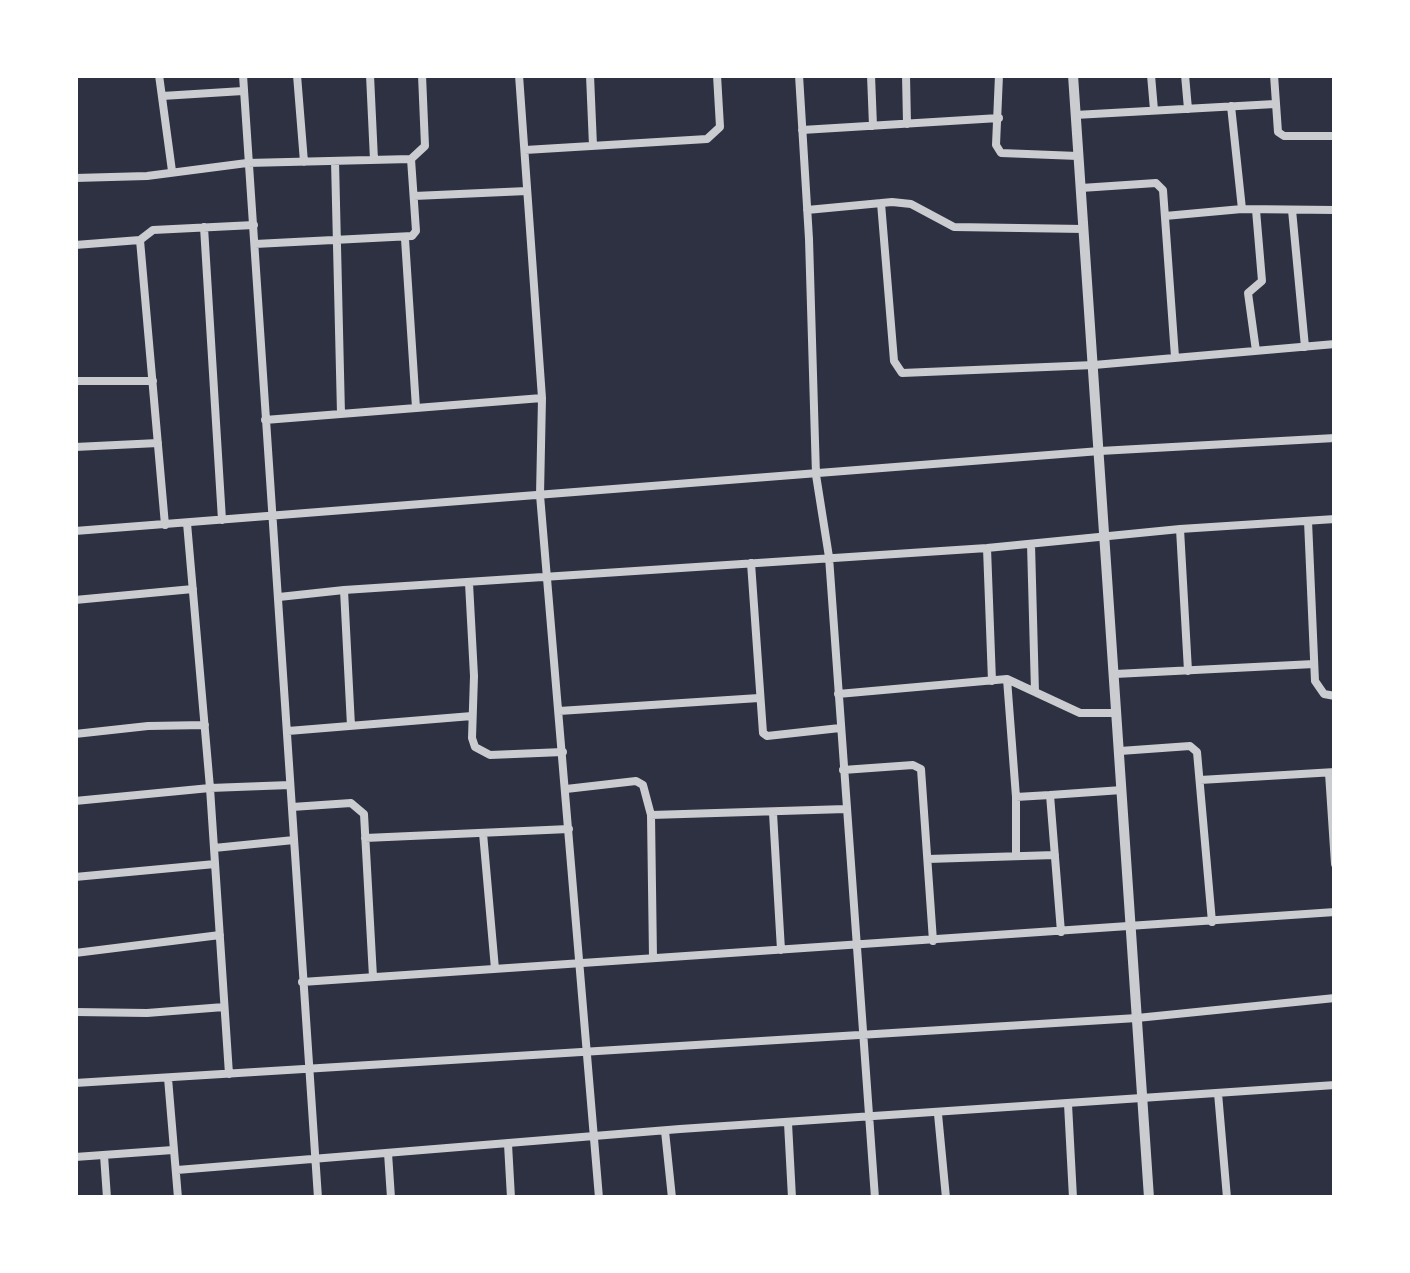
<!DOCTYPE html>
<html>
<head>
<meta charset="utf-8">
<style>
  body { margin:0 }
  #map { position:relative; width:1410px; height:1273px; overflow:hidden; background:#2d3142; font-family:"Times New Roman",serif }
  canvas { display:block }
  .frame { position:absolute; inset:0; border:78px solid #fff; pointer-events:none }
</style>
</head>
<body>
<div id="map">
<canvas width="1410" height="1273"></canvas>
<div class="frame"></div>
</div>
<script>
const ctx = document.querySelector('canvas').getContext('2d');
ctx.lineJoin = 'round';
const shape = rows => new Path2D(rows.map(r => 'M' + r).join(''));
function trace(path, color, width, dash) { ctx.strokeStyle = color; ctx.lineWidth = width; ctx.lineCap = dash ? 'butt' : 'round'; ctx.setLineDash(dash || []); ctx.stroke(path); }
trace(shape([
  [159,75,172,171],
  [243,75,318,1198],
  [297,75,304,162],
  [370,75,374,160],
  [519,75,542,398,540,495,599,1198],
  [590,75,593,146],
  [799,75,809,239,816,475,829,557,875,1198],
  [871,75,873,126],
  [906,75,907,124],
  [999,75,996,145,1001,153,1078,156],
  [1151,75,1154,110],
  [1185,75,1188,109],
  [1274,75,1278,132,1284,136,1335,136],
  [162,96,243,91],
  [1231,106,1242,209],
  [1075,115,1275,104],
  [802,130,999,118],
  [525,150,707,139,720,127,717,75],
  [335,161,341,414],
  [75,178,147,176,247,163,411,159,425,146,422,75],
  [1081,188,1156,183,1163,190,1175,357],
  [414,196,527,191],
  [881,203,894,361,902,373,1094,365,1335,344],
  [807,210,892,202,911,204,954,227,1084,229],
  [1292,210,1305,347],
  [1165,216,1242,209,1335,210],
  [204,227,222,520],
  [405,239,416,408],
  [140,240,165,525],
  [255,244,412,236,416,231,411,159],
  [75,245,140,240,153,230,254,225],
  [1256,351,1248,293,1262,281,1256,210],
  [75,381,153,381],
  [265,420,542,398],
  [75,447,158,443],
  [1308,521,1315,681,1324,694,1335,696],
  [187,523,210,788,229,1074],
  [1180,529,1188,671],
  [75,531,1100,451,1335,438],
  [1031,544,1035,692],
  [987,548,992,681],
  [751,563,763,733,767,736,840,728],
  [469,583,474,676,472,738,475,747,490,755,563,752],
  [344,590,351,726],
  [279,597,344,590,987,548,1180,529,1335,519],
  [75,600,193,589],
  [1115,674,1314,664],
  [1007,679,1016,797,1050,795],
  [838,694,1007,679,1080,713,1117,713],
  [559,711,759,698],
  [288,731,472,716],
  [75,734,148,726,205,725],
  [1120,751,1190,746,1197,752,1212,922],
  [843,770,913,765,921,769,933,941],
  [1329,773,1335,864],
  [1200,780,1335,772],
  [566,789,636,781,643,785,651,815,653,958],
  [1016,797,1016,856],
  [75,801,210,788,290,785],
  [292,807,351,803,364,814,373,977],
  [773,813,781,950],
  [651,815,846,809],
  [483,833,495,969],
  [365,838,569,829],
  [214,848,294,840],
  [928,859,1055,855],
  [75,877,215,864],
  [1061,932,1050,795,1122,790],
  [75,953,220,935],
  [302,982,1335,912],
  [75,1012,147,1013,224,1007],
  [168,1078,178,1198],
  [75,1083,1137,1018,1335,998],
  [1218,1093,1227,1198],
  [1068,1104,1073,1198],
  [938,1114,946,1198],
  [788,1123,792,1198],
  [665,1131,672,1198],
  [508,1144,511,1198],
  [388,1153,391,1198],
  [104,1155,107,1198],
  [75,1157,173,1150],
  [177,1170,680,1129,1335,1085]
]), '#caccd0', 8);
trace(shape([
  [1073,75,1149,1198]
]), '#caccd0', 10);
</script>
</body>
</html>
